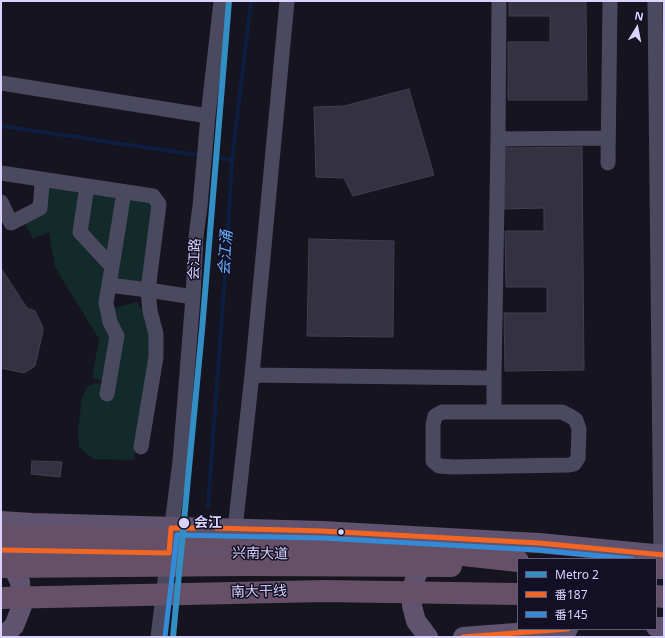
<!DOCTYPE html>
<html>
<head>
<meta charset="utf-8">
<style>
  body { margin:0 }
  #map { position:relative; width:665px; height:638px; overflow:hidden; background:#16141f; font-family:"Noto Sans","Noto Sans SC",sans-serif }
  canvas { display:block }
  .frame { position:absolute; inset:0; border:2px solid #d9d3fe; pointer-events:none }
  .legend { position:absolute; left:517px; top:558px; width:140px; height:72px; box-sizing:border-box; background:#130f24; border:1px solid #625d7b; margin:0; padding:5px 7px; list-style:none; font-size:12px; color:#d9d3fe }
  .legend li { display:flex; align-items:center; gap:8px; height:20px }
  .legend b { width:20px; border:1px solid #625d7b }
  .north { position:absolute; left:617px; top:8px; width:40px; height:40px; -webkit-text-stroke:3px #130f24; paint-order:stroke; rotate:10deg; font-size:11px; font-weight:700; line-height:16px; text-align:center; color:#d9d3fe }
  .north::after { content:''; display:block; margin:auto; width:14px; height:18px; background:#d9d3fe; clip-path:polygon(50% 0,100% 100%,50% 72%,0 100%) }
</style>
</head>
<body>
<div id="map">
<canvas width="665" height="638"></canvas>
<div class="frame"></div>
<ul class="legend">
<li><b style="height:5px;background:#338ec3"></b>Metro 2</li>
<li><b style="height:5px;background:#f26522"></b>番187</li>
<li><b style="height:5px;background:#338bd7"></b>番145</li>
</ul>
<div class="north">N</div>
</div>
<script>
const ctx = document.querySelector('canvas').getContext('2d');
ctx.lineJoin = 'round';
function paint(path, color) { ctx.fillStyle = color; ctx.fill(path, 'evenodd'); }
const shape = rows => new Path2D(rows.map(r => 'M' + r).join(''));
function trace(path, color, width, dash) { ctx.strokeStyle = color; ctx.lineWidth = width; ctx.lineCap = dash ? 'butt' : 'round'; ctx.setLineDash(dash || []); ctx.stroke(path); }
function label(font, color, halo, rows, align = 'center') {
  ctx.font = font + ' "Noto Sans","Noto Sans SC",sans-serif'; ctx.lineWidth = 3; ctx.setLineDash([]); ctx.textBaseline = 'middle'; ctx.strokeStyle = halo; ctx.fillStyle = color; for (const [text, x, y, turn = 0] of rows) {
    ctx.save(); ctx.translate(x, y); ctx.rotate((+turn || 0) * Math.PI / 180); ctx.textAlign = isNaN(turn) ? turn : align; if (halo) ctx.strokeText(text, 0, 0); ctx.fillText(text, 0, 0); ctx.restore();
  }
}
paint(shape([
  [45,183,81,189,74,235,103,269,104,317,110,338,104,381,92,378,99,339,55,267,49,232,33,239,25,224],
  [91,193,114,196,116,201,110,258,85,231],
  [128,196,147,199,153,208,143,280,140,285,114,283],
  [137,302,147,318,151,353,134,460,93,459,79,447,78,429,82,398,87,387,95,383,116,385,114,308]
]), '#132a2b');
trace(shape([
  [1,126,232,160],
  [208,506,227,247,232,160,251,1]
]), '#0e1e41', 4);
const building = shape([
  [509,1,586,1,587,100,508,100,508,42,550,42,550,16,509,16,509,1],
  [409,89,434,175,353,196,344,178,316,177,314,107,344,106,409,89],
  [582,147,584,370,505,371,504,313,547,313,547,287,506,287,505,231,544,231,544,208,504,209,503,148,582,147],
  [309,239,394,241,393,337,307,336,309,239],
  [1,268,27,308,35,311,42,325,43,331,35,366,24,373,1,368,1,268],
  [32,461,62,462,60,477,31,474,32,461]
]);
paint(building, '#343141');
trace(building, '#433e52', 1);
trace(shape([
  [655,1,661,555],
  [1,83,208,116],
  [498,139,499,1],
  [608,163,610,1],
  [1,173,153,196,159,204,148,290,193,297],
  [87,186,80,232,112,267],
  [124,192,109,285,148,290,150,311,156,334,156,357,141,447],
  [1,202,11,223,40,208,42,185,39,179],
  [252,375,494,378,498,139,608,138],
  [494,378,494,412,442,412,435,416,433,425,433,461,439,466,453,467,569,465,574,464,578,458,579,429,576,420,570,416,562,412,494,412],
  [107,394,117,336,110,322,106,303,109,285],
  [235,529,252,375,287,1],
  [158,637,180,461,193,297,196,237,200,206,208,116,221,1]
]), '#4b495f', 15);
trace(shape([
  [1,521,32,523,322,531,539,543,664,555],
  [1,550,315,555],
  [426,558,416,576,412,589,412,606,416,621,428,637],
  [656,627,664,627],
  [2,637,14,626,22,606,20,582,10,561,2,556],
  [463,637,568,629]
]), '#5f5370', 20);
trace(shape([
  [656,568,664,568],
  [656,596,664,597]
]), '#665067', 22);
trace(shape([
  [1,535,131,539,341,544,436,552,518,561],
  [1,567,247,565,451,566],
  [1,598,324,591,518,594]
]), '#665067', 22);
trace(shape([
  [216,528,322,531,539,543,664,555],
  [1,550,169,553,171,528,195,528],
  [463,637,568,629]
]), '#f26522', 5);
trace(shape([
  [165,637,177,535,322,538,538,550,632,559]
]), '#338bd7', 5);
trace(shape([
  [173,637,202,330,229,1]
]), '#338ec3', 6);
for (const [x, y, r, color] of [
  [184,523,6,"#d9d3fe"],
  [341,532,3.5,"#d9d3fe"]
]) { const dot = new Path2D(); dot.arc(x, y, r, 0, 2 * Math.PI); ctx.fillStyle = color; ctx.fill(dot); trace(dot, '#130f24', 1.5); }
label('14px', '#d9d3fe', '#130f24', [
  ["会江路",195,259,-87],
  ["兴南大道",260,554,1],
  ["南大干线",259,592,-1]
]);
label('bold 14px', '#d9d3fe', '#130f24', [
  ["会江",194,523]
], 'left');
label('italic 15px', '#64affb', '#130f24', [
  ["会江涌",226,253,-86]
]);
</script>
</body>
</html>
